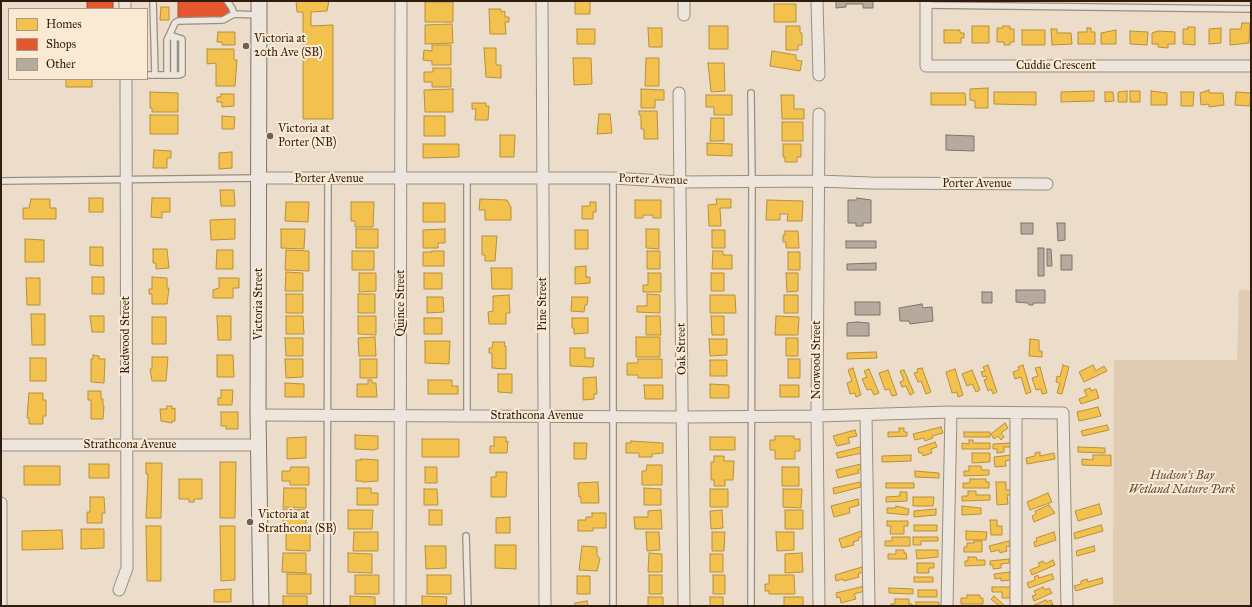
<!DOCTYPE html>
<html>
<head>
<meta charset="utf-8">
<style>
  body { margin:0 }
  #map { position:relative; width:1252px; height:607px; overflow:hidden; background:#ebddca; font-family:"IM FELL Great Primer",serif }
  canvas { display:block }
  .frame { position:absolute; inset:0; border:2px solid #301c0d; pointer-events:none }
  .legend { position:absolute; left:8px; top:8px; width:140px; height:72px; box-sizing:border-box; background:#faead4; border:1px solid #a99884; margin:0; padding:5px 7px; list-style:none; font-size:12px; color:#301c0d }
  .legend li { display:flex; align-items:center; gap:8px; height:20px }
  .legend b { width:20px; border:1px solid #a99884 }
</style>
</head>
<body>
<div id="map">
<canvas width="1252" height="607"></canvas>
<div class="frame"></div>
<ul class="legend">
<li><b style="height:11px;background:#f2c14e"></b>Homes</li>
<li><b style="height:11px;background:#e4572e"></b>Shops</li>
<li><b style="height:11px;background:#b5aa9d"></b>Other</li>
</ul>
</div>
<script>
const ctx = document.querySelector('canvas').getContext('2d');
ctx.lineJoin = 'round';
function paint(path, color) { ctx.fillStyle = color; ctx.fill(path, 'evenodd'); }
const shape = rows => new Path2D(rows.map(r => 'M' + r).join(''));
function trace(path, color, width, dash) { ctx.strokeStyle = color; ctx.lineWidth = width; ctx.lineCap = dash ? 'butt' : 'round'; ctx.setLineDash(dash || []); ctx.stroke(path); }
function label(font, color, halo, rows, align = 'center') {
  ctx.font = font + ' "IM FELL Great Primer",serif'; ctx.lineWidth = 4; ctx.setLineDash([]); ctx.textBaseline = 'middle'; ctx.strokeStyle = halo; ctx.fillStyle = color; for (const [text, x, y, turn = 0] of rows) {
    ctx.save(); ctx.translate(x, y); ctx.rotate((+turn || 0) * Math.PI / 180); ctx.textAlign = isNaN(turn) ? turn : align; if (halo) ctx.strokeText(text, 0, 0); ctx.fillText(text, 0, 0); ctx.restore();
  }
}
paint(shape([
  [1239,290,1251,290,1251,606,1113,606,1114,360,1237,360]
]), '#dfccb2');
const homes = shape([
  [296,1,329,1,327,11,311,12,311,26,333,25,333,119,303,119,303,12,297,12,296,1],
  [575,1,590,1,590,14,575,14,575,1],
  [425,2,453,2,453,22,425,22,425,2],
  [774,4,796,4,796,22,774,22,774,4],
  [161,7,169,7,169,20,160,20,161,7],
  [489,9,501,9,501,12,505,11,505,17,509,17,509,22,505,22,506,34,490,34,489,9],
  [1242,23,1250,23,1249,43,1230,45,1230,29,1241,29,1242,23],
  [452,24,453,43,425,44,425,25,452,24],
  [709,26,728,26,728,49,709,49,709,26],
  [786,26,800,26,800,33,802,33,802,45,798,45,798,50,786,50,786,26],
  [972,26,989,26,989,43,972,43,972,26],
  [1003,26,1010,26,1010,29,1014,29,1014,42,1010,42,1010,45,1004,45,1004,42,997,42,997,28,1003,28,1003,26],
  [1188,27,1195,27,1195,45,1183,44,1183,29,1188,29,1188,27],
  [648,28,662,28,662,47,649,47,648,28],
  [1087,28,1091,28,1091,32,1095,32,1095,44,1078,44,1078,32,1087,32,1087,28],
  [1221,28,1221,43,1209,44,1209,29,1221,28],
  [577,29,595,29,595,44,577,44,577,29],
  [1051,29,1057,29,1057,33,1071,33,1072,44,1052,45,1051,29],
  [944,30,960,30,960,33,964,33,964,38,961,38,961,43,944,43,944,30],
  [1022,30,1045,30,1045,45,1022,45,1022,30],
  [1116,30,1116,44,1101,44,1101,33,1116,30],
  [1130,31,1148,32,1147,45,1130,44,1130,31],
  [1158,31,1175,32,1175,44,1168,44,1168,48,1158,47,1158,44,1152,44,1152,33,1158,31],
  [218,32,235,32,235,45,222,45,222,42,217,42,218,32],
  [432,45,451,45,451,65,432,65,432,61,423,60,424,50,432,51,432,45],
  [484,48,496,48,496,65,501,65,501,78,486,77,484,48],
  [207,49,234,49,234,60,237,60,235,86,216,86,216,63,207,64,207,49],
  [772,51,796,55,796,60,802,61,800,71,770,66,772,51],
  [573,58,591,58,592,84,574,85,573,58],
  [646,58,659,58,659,86,645,86,646,58],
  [708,63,724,63,725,91,711,92,708,63],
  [433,68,451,68,451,87,432,87,432,82,424,82,424,72,433,72,433,68],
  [66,79,92,79,92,87,66,87,66,79],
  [988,88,988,108,975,108,975,101,970,100,970,89,988,88],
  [453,89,453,112,425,112,424,90,453,89],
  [641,89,664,90,664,100,655,100,655,108,641,108,641,89],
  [1209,90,1209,93,1223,93,1224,105,1209,107,1209,104,1201,105,1200,93,1209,90],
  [1094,91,1094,101,1061,102,1061,92,1094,91],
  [1127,91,1127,102,1118,102,1118,92,1127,91],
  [1130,91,1140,91,1140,102,1130,102,1130,91],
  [1151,91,1167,93,1167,105,1151,105,1151,91],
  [150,92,178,93,178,112,152,112,152,108,150,108,150,92],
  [994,92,1036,92,1036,105,994,104,994,92],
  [1105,92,1113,92,1114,101,1105,102,1105,92],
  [1181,92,1194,92,1193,106,1181,106,1181,92],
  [1236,92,1251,93,1250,106,1235,105,1236,92],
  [931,93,965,93,966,105,931,105,931,93],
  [221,94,234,94,234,106,222,107,222,102,217,102,217,97,221,97,221,94],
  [706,95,732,95,732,115,714,115,714,107,706,107,706,95],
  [781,95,794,95,794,109,804,109,804,119,782,119,781,95],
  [472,103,486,103,486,106,489,106,488,120,475,120,476,109,472,109,472,103],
  [639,111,657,111,658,139,644,139,644,129,641,129,641,115,639,115,639,111],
  [599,114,610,114,612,133,597,134,599,114],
  [150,115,178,115,178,134,150,134,150,115],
  [222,116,235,117,234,129,222,129,222,116],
  [424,116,445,116,445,136,424,136,424,116],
  [711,118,724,118,724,141,710,141,711,118],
  [782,122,803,122,803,141,782,141,782,122],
  [500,135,515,135,514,157,500,157,500,135],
  [707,143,732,144,732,156,707,155,707,143],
  [423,144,459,144,459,157,423,158,423,144],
  [783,144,801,144,801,157,797,157,797,162,785,162,785,157,783,157,783,144],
  [154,150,171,151,171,158,167,158,167,168,153,168,154,150],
  [232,152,232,168,219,169,219,153,232,152],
  [220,190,234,190,235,206,221,206,220,190],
  [89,198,103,198,103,212,89,212,89,198],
  [152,198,170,198,170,212,162,212,162,218,151,217,152,198],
  [31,199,50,199,50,208,56,208,56,219,23,219,23,208,29,208,31,199],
  [480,199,507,200,511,207,511,220,485,220,485,210,479,210,480,199],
  [716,199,731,199,731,208,720,208,721,226,709,226,708,205,717,204,716,199],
  [635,200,661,200,661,218,653,218,653,215,643,215,643,218,635,218,635,200],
  [767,200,803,201,802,221,787,221,788,214,780,214,780,220,766,220,767,200],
  [286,202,309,202,308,222,285,221,286,202],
  [351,202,374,202,373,227,355,227,355,221,351,221,351,202],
  [590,202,596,202,596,212,593,212,593,219,582,219,582,206,590,206,590,202],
  [423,203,445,203,445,222,423,222,423,203],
  [235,219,235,239,211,240,210,220,235,219],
  [281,229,305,229,304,249,281,248,281,229],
  [356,229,378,229,378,248,356,248,356,229],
  [445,229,445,243,438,243,438,248,423,248,423,230,445,229],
  [646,229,659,229,659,249,646,248,646,229],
  [575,230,588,230,588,249,575,249,575,230],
  [712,230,725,230,725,248,712,248,712,230],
  [785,231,798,231,799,248,786,248,786,242,783,242,783,235,785,235,785,231],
  [482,236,497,236,495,261,485,261,485,255,482,255,482,236],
  [25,239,44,240,44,262,25,262,25,239],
  [90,247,103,247,103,266,90,265,90,247],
  [153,249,167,249,169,268,156,269,156,263,153,263,153,249],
  [217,250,233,250,233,269,216,269,217,250],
  [286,250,309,251,309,271,285,270,286,250],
  [352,251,374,251,374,270,352,270,352,251],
  [432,251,444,251,444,266,423,266,423,252,432,252,432,251],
  [647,251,660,251,660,269,647,269,647,251],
  [713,251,723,251,723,255,732,255,732,269,712,269,713,251],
  [788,252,800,252,800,270,788,270,788,252],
  [586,266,586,277,590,277,590,283,575,284,575,267,586,266],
  [491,268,512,268,512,289,492,289,491,268],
  [286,272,303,273,303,291,285,291,286,272],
  [359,273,376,273,376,291,359,292,359,273],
  [424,273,442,273,442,289,424,289,424,273],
  [648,273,661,273,661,292,643,292,643,285,648,285,648,273],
  [711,273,724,273,724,291,711,291,711,273],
  [786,273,798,273,798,291,787,292,786,273],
  [92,277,104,277,104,294,92,294,92,277],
  [152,277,167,278,167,288,169,288,167,304,152,304,152,294,149,294,149,289,152,289,152,277],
  [26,278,40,278,40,305,27,305,26,278],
  [219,278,239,278,239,288,233,288,233,298,213,298,213,290,219,288,219,278],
  [286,294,303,294,303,313,286,313,286,294],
  [358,294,375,294,375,313,358,313,358,294],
  [647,294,660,295,660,313,637,312,637,306,647,306,647,294],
  [509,295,510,313,506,313,506,324,489,324,488,312,493,311,493,296,509,295],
  [710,295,735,295,736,313,710,313,710,295],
  [784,295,798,295,798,313,784,313,784,295],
  [427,297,443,297,444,312,427,313,427,297],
  [572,297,588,297,587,305,585,305,584,312,571,311,572,297],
  [31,314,45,314,45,345,32,345,31,314],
  [90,316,104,316,104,332,92,332,90,316],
  [217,316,231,316,231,340,218,340,217,316],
  [286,316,303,316,304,334,286,334,286,316],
  [358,316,376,316,376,335,358,334,358,316],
  [646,316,660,316,661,335,646,335,646,316],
  [711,316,724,316,724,335,712,335,711,316],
  [776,316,799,317,798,335,775,335,776,316],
  [152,317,166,317,166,344,152,344,152,317],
  [424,318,442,318,442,334,424,334,424,318],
  [572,318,588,318,588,333,574,334,574,328,572,328,572,318],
  [375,337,376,356,359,356,358,338,375,337],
  [636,337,660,337,660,357,636,357,636,337],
  [285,338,303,338,303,356,286,356,285,338],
  [786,338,798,338,798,356,786,356,786,338],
  [709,339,727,339,727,355,710,356,709,339],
  [1030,339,1039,340,1039,351,1042,351,1042,357,1029,356,1030,339],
  [425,341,450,341,449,364,425,363,425,341],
  [493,342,505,342,504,346,506,346,506,369,492,368,492,353,489,353,489,348,492,348,493,342],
  [570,348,585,348,585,358,594,358,593,367,570,366,570,348],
  [876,352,877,358,847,359,847,353,876,352],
  [93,355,99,356,99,359,105,359,104,383,91,382,91,359,93,359,93,355],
  [217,355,233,355,234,377,217,377,217,355],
  [152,357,168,357,166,381,152,381,150,369,152,369,152,357],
  [30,358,46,358,46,381,30,381,30,358],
  [285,359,303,359,303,377,286,378,285,359],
  [360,359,377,359,377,378,360,378,360,359],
  [638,359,662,359,662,378,638,378,638,375,627,375,627,363,638,363,638,359],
  [788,359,800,359,800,378,788,378,788,359],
  [710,360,727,360,727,376,710,376,710,360],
  [988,365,997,392,993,394,991,389,988,391,984,380,987,379,986,376,983,377,981,372,985,371,983,367,988,365],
  [1023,365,1031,392,1026,394,1021,377,1015,379,1013,372,1019,370,1018,367,1023,365],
  [1063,365,1069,367,1062,394,1057,393,1060,383,1056,382,1057,376,1060,377,1063,365],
  [1093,365,1096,371,1104,366,1107,371,1084,382,1079,372,1093,365],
  [1040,367,1047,393,1042,394,1041,389,1036,390,1032,378,1038,376,1035,368,1040,367],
  [853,368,861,395,856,397,855,393,850,394,847,383,852,381,848,370,853,368],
  [922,368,931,392,926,394,921,381,918,382,914,373,918,372,917,369,922,368],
  [869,369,879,393,874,395,871,389,867,390,862,379,867,377,864,371,869,369],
  [955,369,963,395,958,397,957,392,952,393,946,372,955,369],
  [888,370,897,395,892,396,889,389,885,390,879,373,888,370],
  [904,370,914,393,910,395,906,386,902,387,900,382,904,380,900,371,904,370],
  [972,370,980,390,976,392,972,384,967,386,962,374,972,370],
  [498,374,512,374,512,393,498,392,498,374],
  [596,377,597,394,594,394,594,399,583,400,583,378,596,377],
  [368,380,372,380,372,383,376,383,377,397,357,397,357,384,368,384,368,380],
  [428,380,452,380,452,386,458,386,458,394,428,394,428,380],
  [285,383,304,384,304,397,285,397,285,383],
  [710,384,729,385,729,398,710,398,710,384],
  [644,385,663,385,663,399,645,399,644,385],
  [780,385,799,385,799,397,780,397,780,385],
  [1090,388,1091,391,1096,389,1099,398,1081,404,1079,399,1087,396,1084,390,1090,388],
  [221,390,233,390,232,405,218,405,218,398,221,398,221,390],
  [88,391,101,391,101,399,103,399,103,406,104,406,103,419,91,419,91,400,88,400,88,391],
  [29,393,43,393,43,400,46,400,46,416,43,416,43,424,29,424,29,418,27,418,29,393],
  [167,406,172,406,172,409,175,408,175,421,172,421,172,423,161,421,160,409,167,409,167,406],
  [1098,407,1101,416,1079,421,1077,412,1098,407],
  [221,412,238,412,238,429,226,429,226,426,221,426,221,412],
  [1005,423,1008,428,1001,433,1004,437,1001,440,998,436,994,439,991,434,1005,423],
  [1107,425,1109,430,1083,436,1081,431,1107,425],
  [941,427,943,433,932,436,933,438,925,441,924,438,915,440,913,434,941,427],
  [899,428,904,428,904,432,907,432,907,436,888,437,888,432,899,432,899,428],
  [855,430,857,436,848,438,850,443,837,446,833,436,855,430],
  [964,432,990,432,990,437,964,437,964,432],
  [355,435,378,436,378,449,375,449,375,450,355,449,355,435],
  [775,436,794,436,794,439,800,439,800,451,795,451,795,459,775,459,775,450,770,450,770,440,775,440,775,436],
  [306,437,306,458,287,459,287,438,306,437],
  [494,437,506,437,506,442,508,441,507,453,490,453,490,446,494,446,494,437],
  [710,437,735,437,735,450,710,450,710,437],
  [422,439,459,439,459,457,422,457,422,439],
  [969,440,973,440,973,443,990,443,990,449,962,449,962,443,969,444,969,440],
  [631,441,663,443,663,453,652,454,652,457,639,457,639,453,626,453,626,443,631,443,631,441],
  [935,442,937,447,931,449,932,453,923,456,922,453,919,453,918,448,935,442],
  [574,443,587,443,586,459,574,459,574,443],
  [1011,443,1011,447,1004,447,1004,452,997,453,997,449,993,449,993,444,1011,443],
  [860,447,862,453,838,458,836,453,860,447],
  [1078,447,1105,448,1105,453,1078,452,1078,447],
  [1040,452,1040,456,1054,453,1055,459,1027,464,1026,458,1035,456,1035,453,1040,452],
  [972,453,990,453,990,462,972,463,972,453],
  [911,455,911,461,882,462,882,456,911,455],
  [1011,455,1011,460,1005,461,1006,466,995,467,994,457,1011,455],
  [1093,455,1111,455,1111,466,1082,465,1082,459,1093,460,1093,455],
  [714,456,724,456,724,461,734,461,733,480,725,480,725,486,714,486,714,480,711,480,711,462,714,462,714,456],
  [361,459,378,460,378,481,362,482,362,481,356,481,356,460,361,460,361,459],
  [220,462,236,462,235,518,220,518,220,462],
  [146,463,162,463,161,518,146,518,148,474,146,474,146,463],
  [89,464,109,464,109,478,89,478,89,464],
  [861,464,862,469,858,470,859,473,838,478,836,470,861,464],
  [647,465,662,465,662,485,642,485,642,471,646,471,647,465],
  [24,466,60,466,60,485,24,485,24,466],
  [969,466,981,466,982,470,989,470,989,475,964,476,964,471,969,471,969,466],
  [291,467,309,467,309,485,290,485,290,481,282,481,282,471,290,471,291,467],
  [425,467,437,467,437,483,425,483,425,467],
  [782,467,799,467,799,486,782,486,782,467],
  [915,471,939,473,939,478,915,477,915,471],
  [496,472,507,472,506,497,491,497,491,477,496,477,496,472],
  [179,479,202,479,202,499,194,499,194,502,189,502,189,499,179,499,179,479],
  [970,479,986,479,986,482,989,482,989,488,963,488,963,483,970,483,970,479],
  [598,482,599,503,581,503,581,497,579,497,578,483,598,482],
  [860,482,861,487,834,494,833,488,860,482],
  [996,482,1006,482,1006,490,1010,490,1011,495,1007,495,1008,504,997,505,996,482],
  [886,483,914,483,914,488,886,488,886,483],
  [284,488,306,488,306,508,283,507,284,488],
  [357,488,371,488,371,493,378,493,378,505,357,505,357,488],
  [644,488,661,489,661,505,644,505,644,488],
  [424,489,437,489,438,505,424,505,424,489],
  [710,489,728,489,728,507,710,507,710,489],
  [783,489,802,489,801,508,783,507,783,489],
  [968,491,976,491,976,495,990,495,990,500,962,501,962,496,968,496,968,491],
  [900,492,907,492,907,501,886,502,886,497,900,496,900,492],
  [1048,493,1052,502,1030,510,1027,502,1048,493],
  [90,497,104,497,105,513,102,513,102,523,87,523,87,512,90,512,90,497],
  [913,497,934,497,933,506,913,506,913,497],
  [858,499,859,505,849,508,850,513,834,517,831,506,858,499],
  [1099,504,1102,514,1078,521,1075,511,1099,504],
  [1049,505,1055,513,1034,522,1032,516,1036,514,1035,511,1049,505],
  [896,506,909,509,908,515,887,513,887,508,896,508,896,506],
  [962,506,981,508,981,514,962,515,962,506],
  [283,509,306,510,306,529,283,529,283,509],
  [936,509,936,515,914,517,914,511,936,509],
  [348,510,373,510,372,529,348,529,348,510],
  [429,510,442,510,442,525,429,525,429,510],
  [661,510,662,529,635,529,634,517,648,517,648,511,661,510],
  [722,510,723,528,711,529,710,511,722,510],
  [785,510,803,510,803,529,785,529,785,510],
  [592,513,606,513,606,528,593,528,593,531,578,531,578,520,586,520,586,517,592,517,592,513],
  [510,517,510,533,496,533,496,518,510,517],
  [990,520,997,520,997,526,1002,526,1002,535,991,535,990,520],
  [887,521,908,521,908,526,904,526,904,534,890,534,891,526,887,526,887,521],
  [914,525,937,525,937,531,914,531,914,525],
  [1101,525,1103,531,1075,539,1074,533,1101,525],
  [146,526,161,526,161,581,147,581,146,526],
  [220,526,235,526,235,580,221,581,220,526],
  [81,529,104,529,104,548,81,549,81,529],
  [62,530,63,549,22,550,22,531,62,530],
  [286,531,310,531,310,551,286,550,286,531],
  [861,531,863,536,858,538,859,540,853,542,854,545,842,548,839,539,861,531],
  [966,531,987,532,986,540,966,540,966,531],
  [354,532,378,532,378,551,353,551,354,532],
  [646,532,659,532,660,550,647,551,646,532],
  [712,532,725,532,724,551,712,551,712,532],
  [776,532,794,532,794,550,777,551,776,532],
  [1054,532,1056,540,1035,547,1034,542,1037,541,1036,538,1054,532],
  [892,537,910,537,910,546,885,546,885,541,892,541,892,537],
  [913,537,938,537,938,541,921,541,921,545,913,545,913,537],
  [974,541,982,541,982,552,964,552,964,547,967,547,967,543,974,543,974,541],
  [1009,541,1010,546,1006,547,1007,551,1000,553,999,550,991,552,989,546,1009,541],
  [495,545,516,545,516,569,495,568,495,545],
  [425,546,446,546,446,568,426,569,425,546],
  [582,546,597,547,597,555,600,559,597,571,579,570,582,546],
  [1094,546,1095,551,1077,556,1076,551,1094,546],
  [896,550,904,550,904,553,906,553,907,559,888,559,888,554,896,554,896,550],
  [916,550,938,550,938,557,917,559,916,550],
  [283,553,306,553,306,573,282,572,283,553],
  [348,553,372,554,372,573,348,572,348,553],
  [649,553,662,554,662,572,648,572,649,553],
  [802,553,803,572,785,573,785,554,802,553],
  [710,554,723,554,723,572,710,572,710,554],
  [968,557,976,557,977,560,985,560,985,565,965,566,965,561,968,561,968,557],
  [1009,559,1009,563,1001,564,1001,568,993,569,993,565,990,565,990,561,1009,559],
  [1053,560,1055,565,1032,575,1030,570,1040,566,1038,563,1043,561,1045,564,1053,560],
  [917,563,934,563,934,568,929,568,929,573,917,573,917,563],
  [862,567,863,572,858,574,859,577,844,581,843,579,836,581,835,575,862,567],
  [1010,572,1010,580,1001,581,1001,578,995,579,994,574,1010,572],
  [287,574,311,574,311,594,287,594,287,574],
  [1052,574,1054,579,1029,588,1027,583,1035,580,1034,577,1038,575,1039,578,1052,574],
  [355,575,379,575,379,594,355,594,355,575],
  [427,575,451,575,451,594,427,594,427,575],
  [649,575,662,575,662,594,649,594,649,575],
  [713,575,725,575,725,594,713,594,713,575],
  [769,575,794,575,795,594,769,594,769,591,765,591,765,584,769,584,769,575],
  [577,576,590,576,590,594,577,594,577,576],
  [914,577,933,577,933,582,914,582,914,577],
  [1102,578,1103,583,1076,591,1074,586,1081,584,1081,581,1087,579,1088,582,1102,578],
  [864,586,865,591,854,594,856,599,841,603,840,597,837,598,836,593,864,586],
  [992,587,1013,587,1013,591,1010,591,1010,598,1002,598,1002,592,992,592,992,587],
  [1043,587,1045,590,1049,588,1052,593,1034,601,1032,596,1036,595,1034,591,1043,587],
  [889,588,913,589,913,594,889,593,889,588],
  [231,589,231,602,214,602,214,590,231,589],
  [918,590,937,590,937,597,918,597,918,590],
  [967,595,980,595,980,598,983,598,983,604,961,604,961,598,967,598,967,595],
  [283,596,307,596,307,606,283,606,283,596],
  [350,596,375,597,375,606,350,606,350,596],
  [422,596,447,597,446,606,422,606,422,596],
  [994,596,1005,606,999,606,991,599,994,596],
  [648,597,663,597,663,606,648,606,648,597],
  [710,597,723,597,723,606,710,606,710,597],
  [784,597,803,597,803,606,784,606,784,597],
  [895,599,909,599,909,604,912,604,912,606,891,606,891,604,895,604,895,599],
  [1046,600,1047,602,1051,600,1053,605,1035,606,1034,605,1046,600],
  [587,601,588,606,575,606,575,603,587,601],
  [916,602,939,602,939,606,916,606,916,602]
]);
paint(homes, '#f2c14e');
trace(homes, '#b8903a', 1);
const shops = shape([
  [87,1,113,1,113,9,87,9,87,1],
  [178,1,223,1,225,4,228,4,228,16,223,16,223,18,178,18,178,1]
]);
paint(shops, '#e4572e');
trace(shops, '#ae4524', 1);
const building = shape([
  [836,1,873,1,873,8,863,8,863,4,846,4,846,7,836,8,836,1],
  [946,135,974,136,974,151,946,150,946,135],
  [857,198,871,200,871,223,863,223,863,226,856,226,856,223,848,223,848,200,857,200,857,198],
  [1021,223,1033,223,1033,234,1021,234,1021,223],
  [1057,223,1065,223,1065,240,1058,241,1057,223],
  [846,241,876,241,876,248,846,248,846,241],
  [1038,248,1044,248,1044,276,1038,276,1038,248],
  [1047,249,1051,249,1052,266,1047,266,1047,249],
  [1061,255,1072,255,1072,270,1061,270,1061,255],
  [876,263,876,270,847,270,847,264,876,263],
  [1016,290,1045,290,1045,303,1033,303,1033,305,1029,305,1028,303,1016,302,1016,290],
  [982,292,992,292,992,303,982,303,982,292],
  [855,302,880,302,880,315,855,315,855,302],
  [922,304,923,308,932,307,933,321,910,324,909,321,900,321,899,308,922,304],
  [857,322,869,323,869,336,847,336,847,323,857,322]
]);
paint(building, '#b5aa9d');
trace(building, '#7e7468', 1);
const lane = shape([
  [153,1,155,75],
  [227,1,232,8,234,14],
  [926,5,1251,9],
  [171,34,174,40,174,75],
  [147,75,179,75,182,74,182,39,173,36],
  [167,75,167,40,175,23,178,21,223,20,234,14,258,15],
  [751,93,752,181,751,606],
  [613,178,613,606],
  [467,179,467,415],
  [1,181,259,178],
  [466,536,468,606],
  [327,606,328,179]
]);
const street = shape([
  [125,1,125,9],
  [542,1,545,606],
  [817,1,819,75],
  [926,1,926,66,1251,66],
  [684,15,684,1],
  [679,93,684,606],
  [819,114,817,416,819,606],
  [259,178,613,178,680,182,818,181,871,183,1047,184],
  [1016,413,1016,606],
  [258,415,683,417,817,416,951,412,1063,413,1067,606],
  [866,415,869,606],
  [1,445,259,445],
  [1,503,1,606],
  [119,590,127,568,126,79],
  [400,606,401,1],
  [947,606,951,412]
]);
const secondary = shape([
  [259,1,258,415,261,606]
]);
trace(lane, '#988e81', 8);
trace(street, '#988e81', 13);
trace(secondary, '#7e7468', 17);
trace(lane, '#eee6dd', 5.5);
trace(street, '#eee6dd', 11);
trace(secondary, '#eee6dd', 15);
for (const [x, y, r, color] of [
  [246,46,4,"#71604f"],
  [270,136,4,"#71604f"],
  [250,522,4,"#71604f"]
]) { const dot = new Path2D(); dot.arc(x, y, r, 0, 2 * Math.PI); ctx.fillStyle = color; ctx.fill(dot); trace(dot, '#faead4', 1.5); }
label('12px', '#301c0d', '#faead4', [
  ["Victoria at",254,39],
  ["20th Ave (SB)",254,53],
  ["Victoria at",278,129],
  ["Porter (NB)",278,143],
  ["Victoria at",258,515],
  ["Strathcona (SB)",258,529]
], 'left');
label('12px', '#301c0d', '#faead4', [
  ["Cuddie Crescent",1056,66],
  ["Porter Avenue",329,179],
  ["Porter Avenue",653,180,2],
  ["Porter Avenue",977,184],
  ["Quince Street",401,303,-90],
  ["Victoria Street",259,304,-90],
  ["Pine Street",543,304,-90],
  ["Redwood Street",126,335,-90],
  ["Oak Street",682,349,-91],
  ["Norwood Street",817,360,-90],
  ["Strathcona Avenue",537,416],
  ["Strathcona Avenue",130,445]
]);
label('italic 12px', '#624d39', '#faead4', [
  ["Hudson's Bay",1182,476],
  ["Wetland Nature Park",1182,490]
]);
</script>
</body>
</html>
